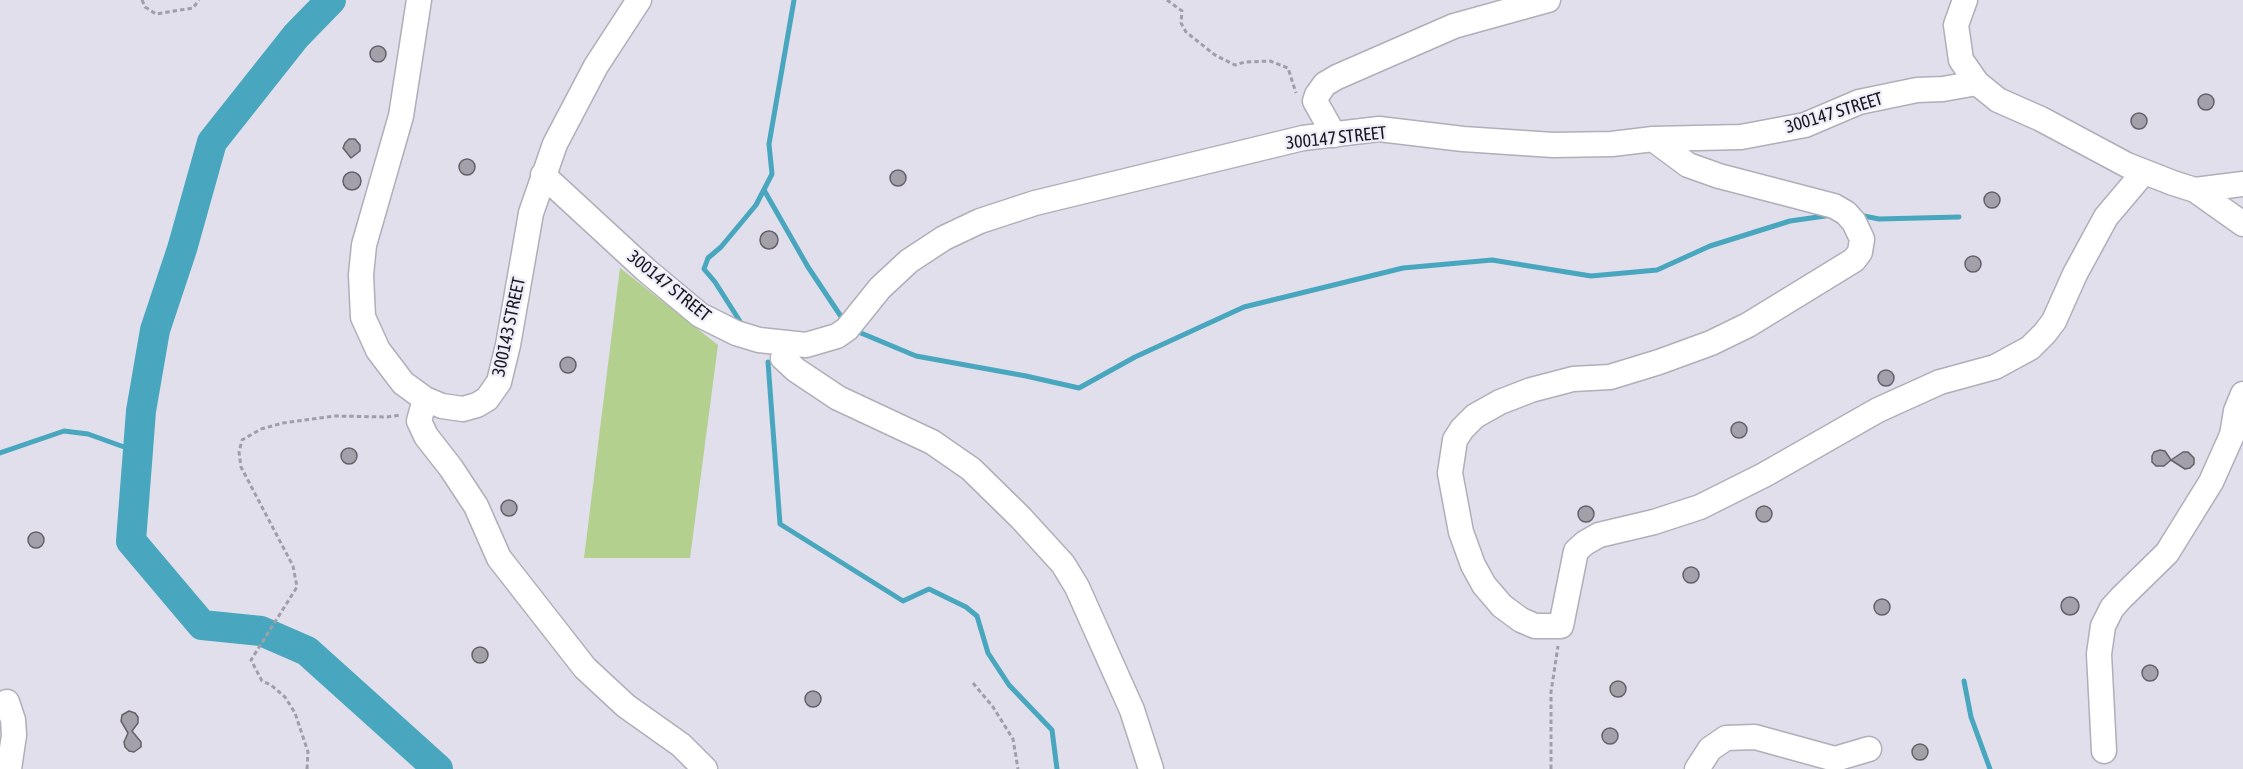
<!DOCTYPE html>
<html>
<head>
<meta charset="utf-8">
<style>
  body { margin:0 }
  canvas { display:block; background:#e0dfeb }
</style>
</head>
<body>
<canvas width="2243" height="769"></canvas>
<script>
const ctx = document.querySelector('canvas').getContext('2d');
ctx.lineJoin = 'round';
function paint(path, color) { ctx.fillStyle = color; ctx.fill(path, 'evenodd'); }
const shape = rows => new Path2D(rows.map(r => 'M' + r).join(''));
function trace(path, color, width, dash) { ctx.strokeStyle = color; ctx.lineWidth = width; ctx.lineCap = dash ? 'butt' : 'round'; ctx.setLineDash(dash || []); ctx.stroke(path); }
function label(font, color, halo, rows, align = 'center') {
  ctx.font = font + ' "Asap Condensed",sans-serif'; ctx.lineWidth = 4.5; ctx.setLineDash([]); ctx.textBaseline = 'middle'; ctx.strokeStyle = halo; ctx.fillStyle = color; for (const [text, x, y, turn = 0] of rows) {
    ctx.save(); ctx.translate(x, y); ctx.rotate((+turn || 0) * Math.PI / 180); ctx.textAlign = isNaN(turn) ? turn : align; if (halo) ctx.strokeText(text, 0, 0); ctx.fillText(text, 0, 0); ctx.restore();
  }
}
paint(shape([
  [620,268,718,345,690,558,584,558]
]), '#b3d08f');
trace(shape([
  [764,190,808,267,844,321],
  [1859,215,1879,219,1959,217],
  [743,326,715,282,704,269,708,258,721,247,756,205,772,174,769,144,794,0],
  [861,333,916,356,1026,376,1079,388,1135,357,1244,307,1403,268,1492,260,1591,276,1657,270,1710,246,1790,221,1832,215],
  [768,362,780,524,903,601,929,589,966,607,977,616,988,653,1009,685,1052,730,1057,769],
  [0,453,64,431,88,434,138,452],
  [1964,681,1971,717,1990,769]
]), '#48a7be', 5);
trace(shape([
  [331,0,296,36,212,142,182,249,155,330,141,411,131,541,202,625,261,631,307,651,438,769]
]), '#48a7be', 30);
const building = shape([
  '370 54a8 8 0 1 1 16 0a8 8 0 1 1-16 0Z',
  '2198 102a8 8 0 1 1 16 0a8 8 0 1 1-16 0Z',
  '2131 121a8 8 0 1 1 16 0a8 8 0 1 1-16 0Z',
  [349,139,355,139,360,145,360,151,351,158,343,148,345,143,349,139],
  '459 167a8 8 0 1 1 16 0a8 8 0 1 1-16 0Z',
  '890 178a8 8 0 1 1 16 0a8 8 0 1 1-16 0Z',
  '343 181a9 9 0 1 1 18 0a9 9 0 1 1-18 0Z',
  '1984 200a8 8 0 1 1 16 0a8 8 0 1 1-16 0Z',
  '760 240a9 9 0 1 1 18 0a9 9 0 1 1-18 0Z',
  '1965 264a8 8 0 1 1 16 0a8 8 0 1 1-16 0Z',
  '560 365a8 8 0 1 1 16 0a8 8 0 1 1-16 0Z',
  '1878 378a8 8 0 1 1 16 0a8 8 0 1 1-16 0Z',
  '1731 430a8 8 0 1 1 16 0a8 8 0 1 1-16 0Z',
  '341 456a8 8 0 1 1 16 0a8 8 0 1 1-16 0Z',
  [2160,450,2165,451,2171,460,2183,452,2188,452,2194,458,2194,464,2190,468,2185,469,2171,460,2164,466,2156,466,2152,462,2152,456,2154,452,2160,450],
  '501 508a8 8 0 1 1 16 0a8 8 0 1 1-16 0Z',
  '1756 514a8 8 0 1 1 16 0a8 8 0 1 1-16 0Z',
  '1578 514a8 8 0 1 1 16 0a8 8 0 1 1-16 0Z',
  '28 540a8 8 0 1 1 16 0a8 8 0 1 1-16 0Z',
  '1683 575a8 8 0 1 1 16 0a8 8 0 1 1-16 0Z',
  '2061 606a9 9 0 1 1 18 0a9 9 0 1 1-18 0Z',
  '1874 607a8 8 0 1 1 16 0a8 8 0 1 1-16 0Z',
  '472 655a8 8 0 1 1 16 0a8 8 0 1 1-16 0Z',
  '2142 673a8 8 0 1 1 16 0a8 8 0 1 1-16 0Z',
  '1610 689a8 8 0 1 1 16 0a8 8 0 1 1-16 0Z',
  '805 699a8 8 0 1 1 16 0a8 8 0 1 1-16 0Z',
  [129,711,135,713,138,717,138,723,132,731,141,742,141,747,134,752,129,751,125,747,124,742,128,733,121,721,122,715,129,711],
  '1602 736a8 8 0 1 1 16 0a8 8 0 1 1-16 0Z',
  '1912 752a8 8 0 1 1 16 0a8 8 0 1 1-16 0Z'
]);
paint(building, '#a4a0aa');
trace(building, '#646069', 1.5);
const minor = shape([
  [419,0,401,116,364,245,361,275,363,317,378,350,403,383,425,399,442,406,463,409,477,405,487,399,499,382,508,345,531,213,555,144,596,66,639,0],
  [1965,0,1956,25,1961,60,1977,83],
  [1334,135,1315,101,1317,95,1325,84,1337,77,1454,26,1548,0],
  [1653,139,1688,165,1719,176,1834,206,1846,213,1854,222,1862,239,1860,252,1854,260,1748,325,1711,343,1659,362,1610,377,1573,379,1531,390,1500,402,1475,416,1462,429,1455,440,1450,473,1461,532,1473,565,1484,585,1502,606,1521,620,1535,626,1561,626,1576,551,1585,543,1599,535,1654,522,1700,507,1764,475,1878,410,1940,382,1995,367,2030,348,2045,333,2054,321,2075,274,2106,217,2144,172],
  [543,175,646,270,700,315,736,333,759,340,806,345,837,336,847,329,880,288,909,261,944,238,980,221,1035,203,1303,138,1379,129,1463,139,1553,145,1612,144,1653,139,1741,137,1805,125,1859,102,1917,90,1943,89,1977,83,1998,100,2041,119,2127,165,2173,183,2195,190,2243,184],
  [2195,190,2243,224],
  [789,344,783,358,796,370,838,398,932,442,971,469,1021,518,1063,564,1077,587,1132,710,1151,769],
  [425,399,419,421,426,436,451,468,476,506,499,558,585,668,626,706,681,745,705,769],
  [7,702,13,720,14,735,9,769],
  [2104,751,2099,654,2103,626,2112,608,2121,598,2167,553,2211,482,2232,435,2236,411,2243,394],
  [1697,769,1710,749,1726,738,1755,737,1835,759,1869,749]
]);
trace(minor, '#b0aeb9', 27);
trace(shape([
  [142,0,145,7,156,14,193,8,199,0],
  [1167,0,1182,11,1181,23,1186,32,1215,55,1235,65,1245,62,1270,61,1288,68,1296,93],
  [973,683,993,707,1013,739,1018,769],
  [307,769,308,752,295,713,285,697,271,685,262,681,251,660,297,587,293,566,241,467,239,452,242,440,261,429,283,423,335,416,387,417,400,415],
  [1551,769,1551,692,1558,646]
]), '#a09fa8', 3, [4.5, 3]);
trace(minor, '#fff', 24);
label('18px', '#17171b', '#eeecf8', [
  ["300147 STREET",1834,113,-17],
  ["300147 STREET",1336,138,-6],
  ["300147 STREET",669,286,39],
  ["300143 STREET",509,327,-78]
]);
</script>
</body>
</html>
